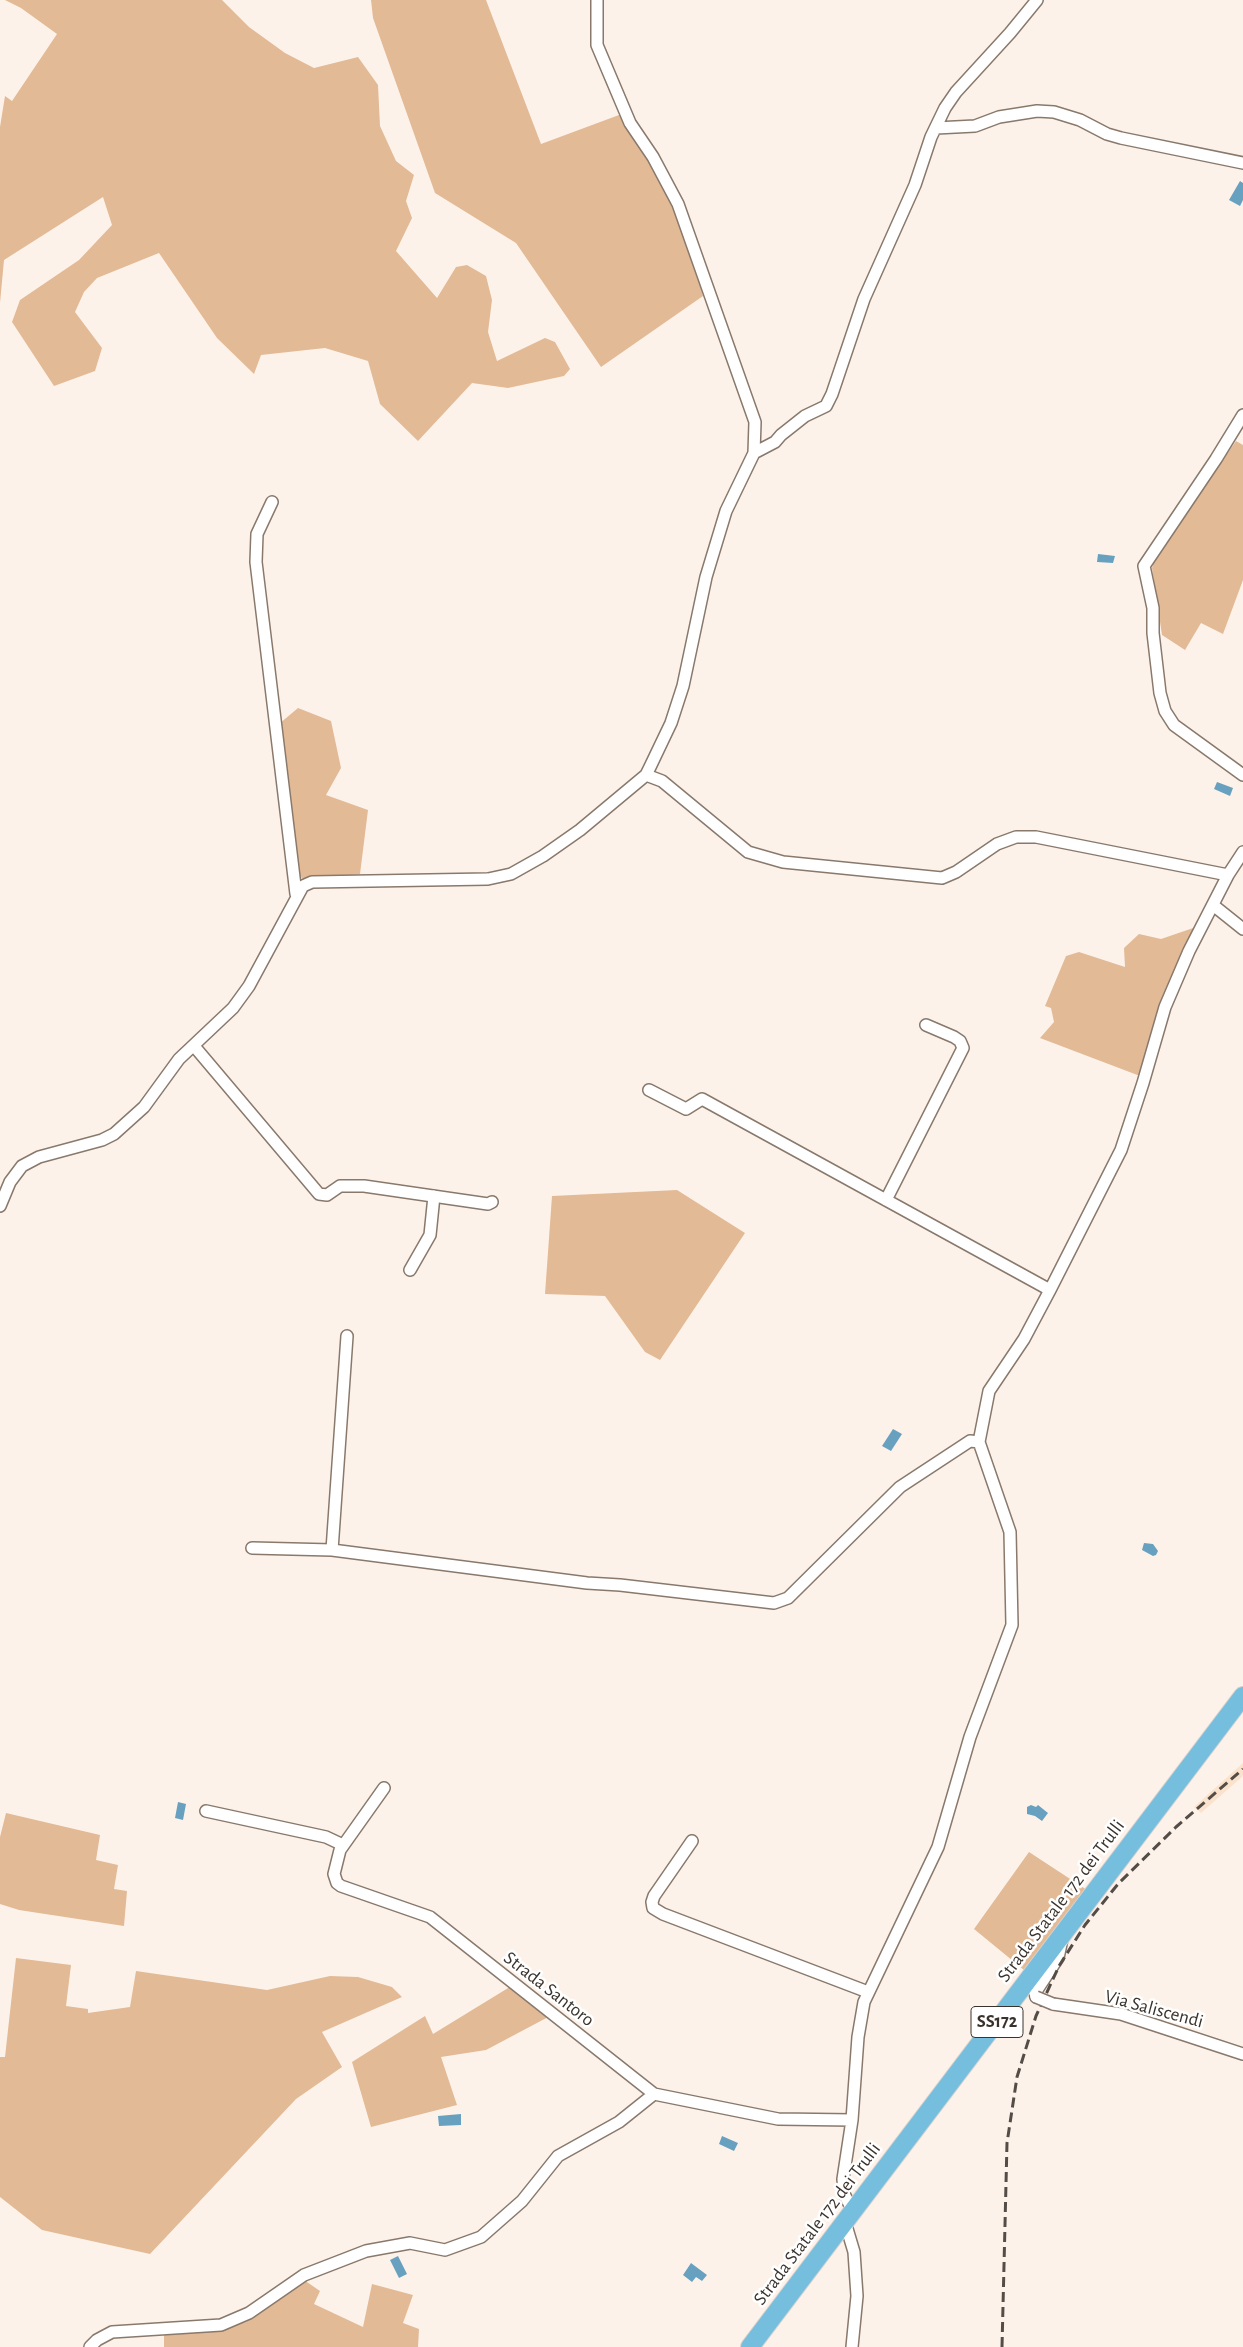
<!DOCTYPE html>
<html>
<head>
<meta charset="utf-8">
<style>
  body { margin:0 }
  canvas { display:block; background:#fdf2e9 }
</style>
</head>
<body>
<canvas width="1243" height="2347"></canvas>
<script>
const ctx = document.querySelector('canvas').getContext('2d');
ctx.lineJoin = 'round';
function paint(path, color) { ctx.fillStyle = color; ctx.fill(path, 'evenodd'); }
const shape = rows => new Path2D(rows.map(r => 'M' + r).join(''));
function trace(path, color, width, dash) { ctx.strokeStyle = color; ctx.lineWidth = width; ctx.lineCap = dash ? 'butt' : 'round'; ctx.setLineDash(dash || []); ctx.stroke(path); }
function label(font, color, halo, rows, align = 'center') {
  ctx.font = font + ' "Alegreya Sans",sans-serif'; ctx.lineWidth = 5; ctx.setLineDash([]); ctx.textBaseline = 'middle'; ctx.strokeStyle = halo; ctx.fillStyle = color; for (const [text, x, y, turn = 0] of rows) {
    ctx.save(); ctx.translate(x, y); ctx.rotate((+turn || 0) * Math.PI / 180); ctx.textAlign = isNaN(turn) ? turn : align; if (halo) ctx.strokeText(text, 0, 0); ctx.fillText(text, 0, 0); ctx.restore();
  }
}
paint(shape([
  [1243,1763,1243,1776,1201,1813,1194,1807]
]), '#fae2cd');
paint(shape([
  [5,0,222,0,249,27,285,53,314,68,358,57,378,85,380,126,396,161,414,175,406,201,412,218,396,251,437,298,456,267,467,265,486,276,492,300,488,332,497,361,545,338,555,342,570,369,564,376,508,388,472,383,418,441,380,404,368,361,325,348,261,355,254,374,217,338,159,253,97,278,84,292,75,312,102,348,95,371,54,386,12,322,20,300,79,260,112,225,103,197,4,260,0,303,0,127,5,96,12,101,57,34,21,8],
  [371,0,486,0,541,144,619,115,675,197,703,296,601,367,516,243,435,193,373,18],
  [1236,441,1243,445,1243,580,1223,634,1201,623,1185,650,1162,635,1152,568,1157,553],
  [298,708,331,721,341,768,326,795,368,810,360,874,305,881,300,876,279,724],
  [1199,926,1140,1076,1040,1038,1054,1022,1051,1008,1045,1006,1066,956,1079,952,1125,967,1124,948,1139,934,1161,939],
  [677,1190,745,1233,660,1360,645,1352,605,1296,545,1294,552,1196],
  [6,1813,100,1835,96,1860,118,1865,114,1889,127,1891,124,1926,19,1910,0,1904,0,1837],
  [1029,1852,1087,1890,1024,1970,974,1929],
  [16,1958,71,1965,66,2006,88,2009,88,2013,130,2007,136,1971,267,1990,330,1976,358,1977,392,1987,402,1997,322,2032,342,2067,296,2099,150,2254,42,2230,0,2197,0,2057,5,2057],
  [513,1985,552,2015,486,2050,441,2057,457,2105,371,2127,352,2062,425,2016,433,2034],
  [304,2280,320,2291,314,2304,363,2327,372,2284,413,2295,403,2323,419,2329,418,2347,164,2347,164,2334,246,2322]
]), '#e3ba96');
paint(shape([
  [1240,181,1243,183,1243,200,1240,206,1229,200],
  [1098,554,1115,556,1113,563,1097,562],
  [1217,782,1233,788,1230,796,1214,789],
  [893,1429,902,1434,891,1451,882,1446],
  [1144,1543,1153,1544,1158,1551,1156,1555,1153,1556,1142,1550],
  [178,1802,186,1804,183,1820,175,1818],
  [1038,1805,1048,1813,1042,1821,1035,1816,1027,1814,1027,1807,1031,1805,1036,1807],
  [461,2114,461,2125,439,2126,438,2116],
  [722,2136,738,2143,734,2151,719,2144],
  [398,2256,407,2274,399,2278,390,2260],
  [691,2263,707,2275,702,2281,696,2277,692,2282,683,2275]
]), '#68a1c0');
const street = shape([
  [936,128,975,126,999,117,1037,111,1054,112,1080,120,1107,134,1121,138,1243,163],
  [1243,415,1216,459,1144,566,1153,608,1153,633,1160,693,1165,711,1174,725,1243,775],
  [754,453,775,442,781,435,805,416,826,406,832,394,864,299,915,185,931,137,945,108,956,92,1010,33,1037,0],
  [272,502,257,534,256,562,296,894],
  [646,775,662,781,748,852,783,862,942,878,956,872,997,844,1016,837,1036,837,1228,875],
  [1213,905,1243,929],
  [194,1046,319,1194,327,1195,340,1186,364,1186,488,1204,492,1202],
  [649,1090,686,1109,702,1099,1050,1290],
  [886,1200,963,1048,960,1041,954,1037,926,1025],
  [0,1206,10,1182,22,1166,39,1157,102,1140,114,1134,144,1107,179,1059,233,1008,249,986,303,886,312,882,488,879,511,874,543,856,580,830,646,775,650,767,671,723,683,686,706,577,726,511,754,453,755,422,678,204,653,157,630,123,597,45,597,0],
  [410,1270,430,1235,434,1196],
  [252,1548,332,1550,587,1583,620,1585,774,1603,788,1598,900,1487,970,1441,979,1442],
  [332,1550,347,1336],
  [384,1788,340,1850,334,1874,337,1883,341,1886,430,1917,654,2094,778,2119,852,2120],
  [206,1811,326,1837,343,1845],
  [692,1841,654,1896,652,1902,653,1908,663,1914,868,1992],
  [1036,1997,1035,1993,1058,1958,1062,1939],
  [1053,2004,1121,2014,1243,2054],
  [853,2211,844,2194,843,2179,852,2120,858,2037,864,2002,938,1847,970,1737,1012,1625,1010,1532,979,1442,989,1391,1024,1339,1050,1290,1121,1150,1143,1083,1165,1007,1189,951,1228,875,1243,852],
  [845,2222,854,2252,857,2296,852,2347],
  [90,2347,97,2340,112,2332,221,2325,249,2313,304,2275,366,2251,410,2243,445,2250,481,2237,522,2201,558,2156,619,2122,654,2094]
]);
const primary = shape([
  [750,2347,1243,1696]
]);
trace(street, '#89796c', 14);
trace(primary, '#d4d2d1', 20);
trace(street, '#fff', 11);
trace(primary, '#76bedd', 18);
trace(shape([
  [1002,2347,1007,2143,1017,2077,1036,2016,1059,1966,1085,1925,1118,1884,1176,1827,1243,1769]
]), '#544d47', 3, [10, 5]);
const streetBridge = shape([
  [1036,1997,1053,2004]
]);
trace(streetBridge, '#89796c', 14, []);
trace(streetBridge, '#fff', 11);
for (const [x, y, w] of [
  [997,2022,52]
]) { const box = new Path2D(); box.roundRect(x - w / 2, y - 15.5, w, 31, 4); ctx.fillStyle = '#fff'; ctx.fill(box); trace(box, '#3a332d', 1); }
label('bold 18px', '#3a332d', null, [
  ["SS172",997,2022]
]);
label('19px', '#3a332d', '#fff', [
  ["Strada Statale 172 dei Trulli",1061,1901,-53],
  ["Strada Santoro",549,1989,38],
  ["Via Saliscendi",1154,2009,15],
  ["Strada Statale 172 dei Trulli",817,2224,-53]
]);
</script>
</body>
</html>
